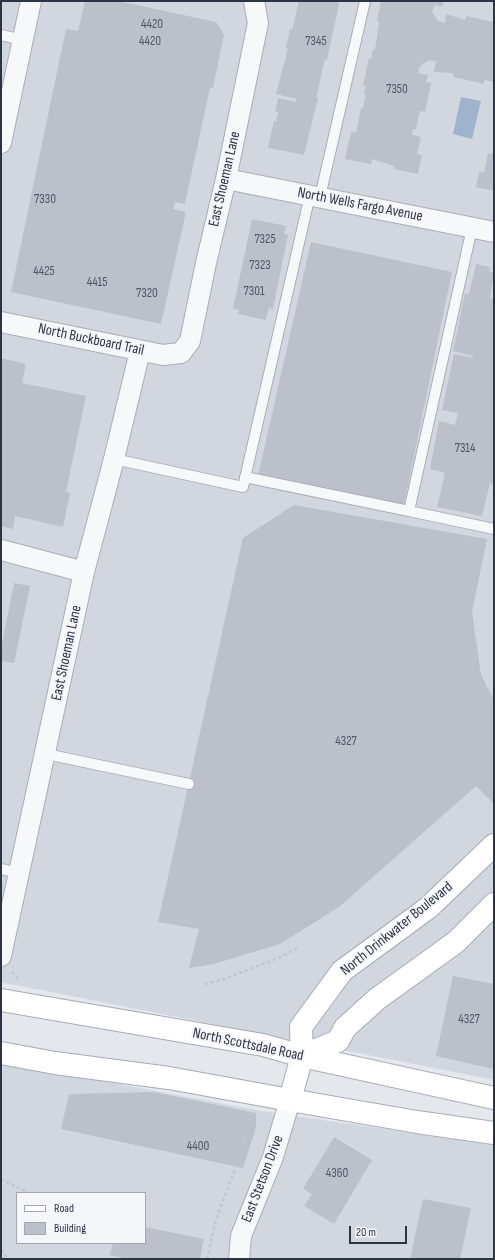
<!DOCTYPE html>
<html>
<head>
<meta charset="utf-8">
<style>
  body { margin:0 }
  #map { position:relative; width:495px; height:1260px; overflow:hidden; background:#e4e7ec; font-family:"Sofia Sans Condensed",sans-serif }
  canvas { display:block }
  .frame { position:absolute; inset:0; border:2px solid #2b3445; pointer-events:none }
  .legend { position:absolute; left:16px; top:1192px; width:130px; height:52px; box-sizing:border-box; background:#f4f6f9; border:1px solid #a4a8b1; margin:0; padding:5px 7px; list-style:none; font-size:12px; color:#2b3445 }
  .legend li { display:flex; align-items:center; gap:8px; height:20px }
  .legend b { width:20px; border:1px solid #a4a8b1 }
  .scale { position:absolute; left:349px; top:1226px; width:58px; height:18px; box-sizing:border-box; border:2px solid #2b3445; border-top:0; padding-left:5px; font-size:12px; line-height:14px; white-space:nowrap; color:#2b3445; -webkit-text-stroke:3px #f4f6f9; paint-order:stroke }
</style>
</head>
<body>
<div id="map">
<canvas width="495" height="1260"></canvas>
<div class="frame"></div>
<ul class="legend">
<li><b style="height:5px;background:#fff"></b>Road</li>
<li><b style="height:11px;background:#bbc0ca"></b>Building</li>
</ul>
<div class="scale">20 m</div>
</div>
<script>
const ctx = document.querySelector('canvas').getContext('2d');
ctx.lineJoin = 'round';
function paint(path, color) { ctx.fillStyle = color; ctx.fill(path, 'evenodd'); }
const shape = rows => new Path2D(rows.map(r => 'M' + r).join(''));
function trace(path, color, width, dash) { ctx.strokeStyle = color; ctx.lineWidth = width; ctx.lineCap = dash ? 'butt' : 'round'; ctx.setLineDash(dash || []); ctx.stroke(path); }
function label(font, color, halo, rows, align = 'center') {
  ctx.font = font + ' "Sofia Sans Condensed",sans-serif'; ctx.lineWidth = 4; ctx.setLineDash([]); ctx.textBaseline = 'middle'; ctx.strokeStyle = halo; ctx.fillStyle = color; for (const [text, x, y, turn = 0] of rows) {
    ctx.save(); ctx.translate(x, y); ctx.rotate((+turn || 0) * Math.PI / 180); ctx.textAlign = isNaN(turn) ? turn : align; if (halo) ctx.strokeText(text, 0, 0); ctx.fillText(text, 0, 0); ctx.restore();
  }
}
paint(shape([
  [1,1,494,1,494,1080,1,982],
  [1,1062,267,1112,494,1145,494,1259,1,1259],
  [17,1193,145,1193,145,1243,17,1243]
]), '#d2d6de');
paint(shape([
  [461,97,481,101,472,139,453,134]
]), '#9fb4cc');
paint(shape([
  [85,1,118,1,216,22,224,35,213,88,210,87,185,204,175,202,173,209,186,212,161,324,11,292,66,29,78,31],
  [299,1,338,1,339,4,327,60,325,59,316,98,318,98,304,155,268,148,274,121,276,122,278,112,275,111,278,98,296,102,297,99,276,94,288,49,286,48,290,29,292,30],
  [381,1,444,1,442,7,434,5,432,12,438,21,445,23,446,14,465,20,466,16,494,22,494,82,484,80,484,84,454,77,453,73,434,72,436,61,429,60,420,66,418,73,428,75,426,82,431,83,425,112,420,111,416,129,413,129,412,135,421,137,417,154,422,155,418,174,394,169,394,166,372,159,371,164,345,159,351,132,356,133,361,108,363,108,366,95,364,94,366,85,363,85,369,58,371,59,373,49,375,50,379,22,377,21],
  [488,153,494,154,494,191,476,187,479,172,484,173],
  [252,219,286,226,284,234,288,235,273,309,269,308,266,320,238,314,239,310,233,309],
  [311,242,452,272,403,509,258,476],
  [476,264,490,267,489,272,494,273,490,298,494,299,494,484,490,483,482,516,437,507,445,473,430,469,439,421,455,425,458,413,442,410,454,354,473,358,473,356,453,351,465,293,469,294],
  [1,358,26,364,22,383,86,396,66,492,70,493,63,527,15,516,13,529,1,526],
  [294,505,487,539,472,612,481,675,494,700,494,804,476,786,339,907,280,944,214,964,189,968,199,929,158,922,243,538],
  [14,583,30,586,14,663,1,661,1,649],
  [453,976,494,984,494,1069,436,1056],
  [154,1092,256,1113,256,1127,243,1168,61,1129,69,1094],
  [334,1137,372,1160,334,1224,304,1206,312,1194,303,1189],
  [423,1199,471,1208,460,1259,410,1259],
  [145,1227,204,1239,200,1259,128,1259,110,1255,113,1243,145,1243]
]), '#bbc0ca');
const lane = shape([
  [1,35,23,40],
  [320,197,365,1],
  [472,228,409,511,494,529],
  [114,459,243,487,310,195],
  [245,477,409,511],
  [46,754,189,784],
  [1,869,20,873]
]);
const street = shape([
  [1,143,31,1],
  [226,179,494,232],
  [1,322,163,355,181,353,190,341,206,263,226,179,258,23,254,1],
  [1,550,84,572],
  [1,956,84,572,114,459,140,351],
  [239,1259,241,1236,273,1157,290,1100]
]);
const secondary = shape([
  [302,1056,494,1098],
  [290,1100,417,1122,494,1133]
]);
const primary = shape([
  [1,1000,263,1045,302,1056],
  [1,1053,55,1063,169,1078,290,1100,302,1056,301,1027,342,971,428,908,494,845],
  [302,1056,338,1041,345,1028,377,999,456,942,494,904]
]);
trace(lane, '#a9aeb7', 12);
trace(street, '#a9aeb7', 22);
trace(secondary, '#a9aeb7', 24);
trace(primary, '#a3abb8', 24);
trace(shape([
  [12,972,20,981],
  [205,984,224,979,276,959,300,947],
  [1,1179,29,1193],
  [1,1250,8,1259],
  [207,1259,216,1219,243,1148,249,1119]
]), '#c2c5cb', 2.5, [3, 3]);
trace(lane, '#f7f8fa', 10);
trace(street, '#f7f8fa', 20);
trace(secondary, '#fff', 22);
trace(primary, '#fff', 22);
label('13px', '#4f5766', null, [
  ["4420",152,25],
  ["4420",150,42],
  ["7345",316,42],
  ["7350",397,90],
  ["7330",45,200],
  ["7325",265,240],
  ["7323",260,266],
  ["4425",44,272],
  ["4415",97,283],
  ["7301",254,292],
  ["7320",147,294],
  ["7314",465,449],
  ["4327",346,742],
  ["4327",469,1020],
  ["4400",198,1147],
  ["4360",337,1174]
]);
label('15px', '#2b3445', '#f4f6f9', [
  ["East Shoeman Lane",225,179,-77],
  ["North Wells Fargo Avenue",360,205,11],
  ["North Buckboard Trail",91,340,12],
  ["East Shoeman Lane",67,653,-78],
  ["North Drinkwater Boulevard",397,929,-39],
  ["North Scottsdale Road",248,1045,12],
  ["East Stetson Drive",263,1179,-69]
]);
</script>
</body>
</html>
